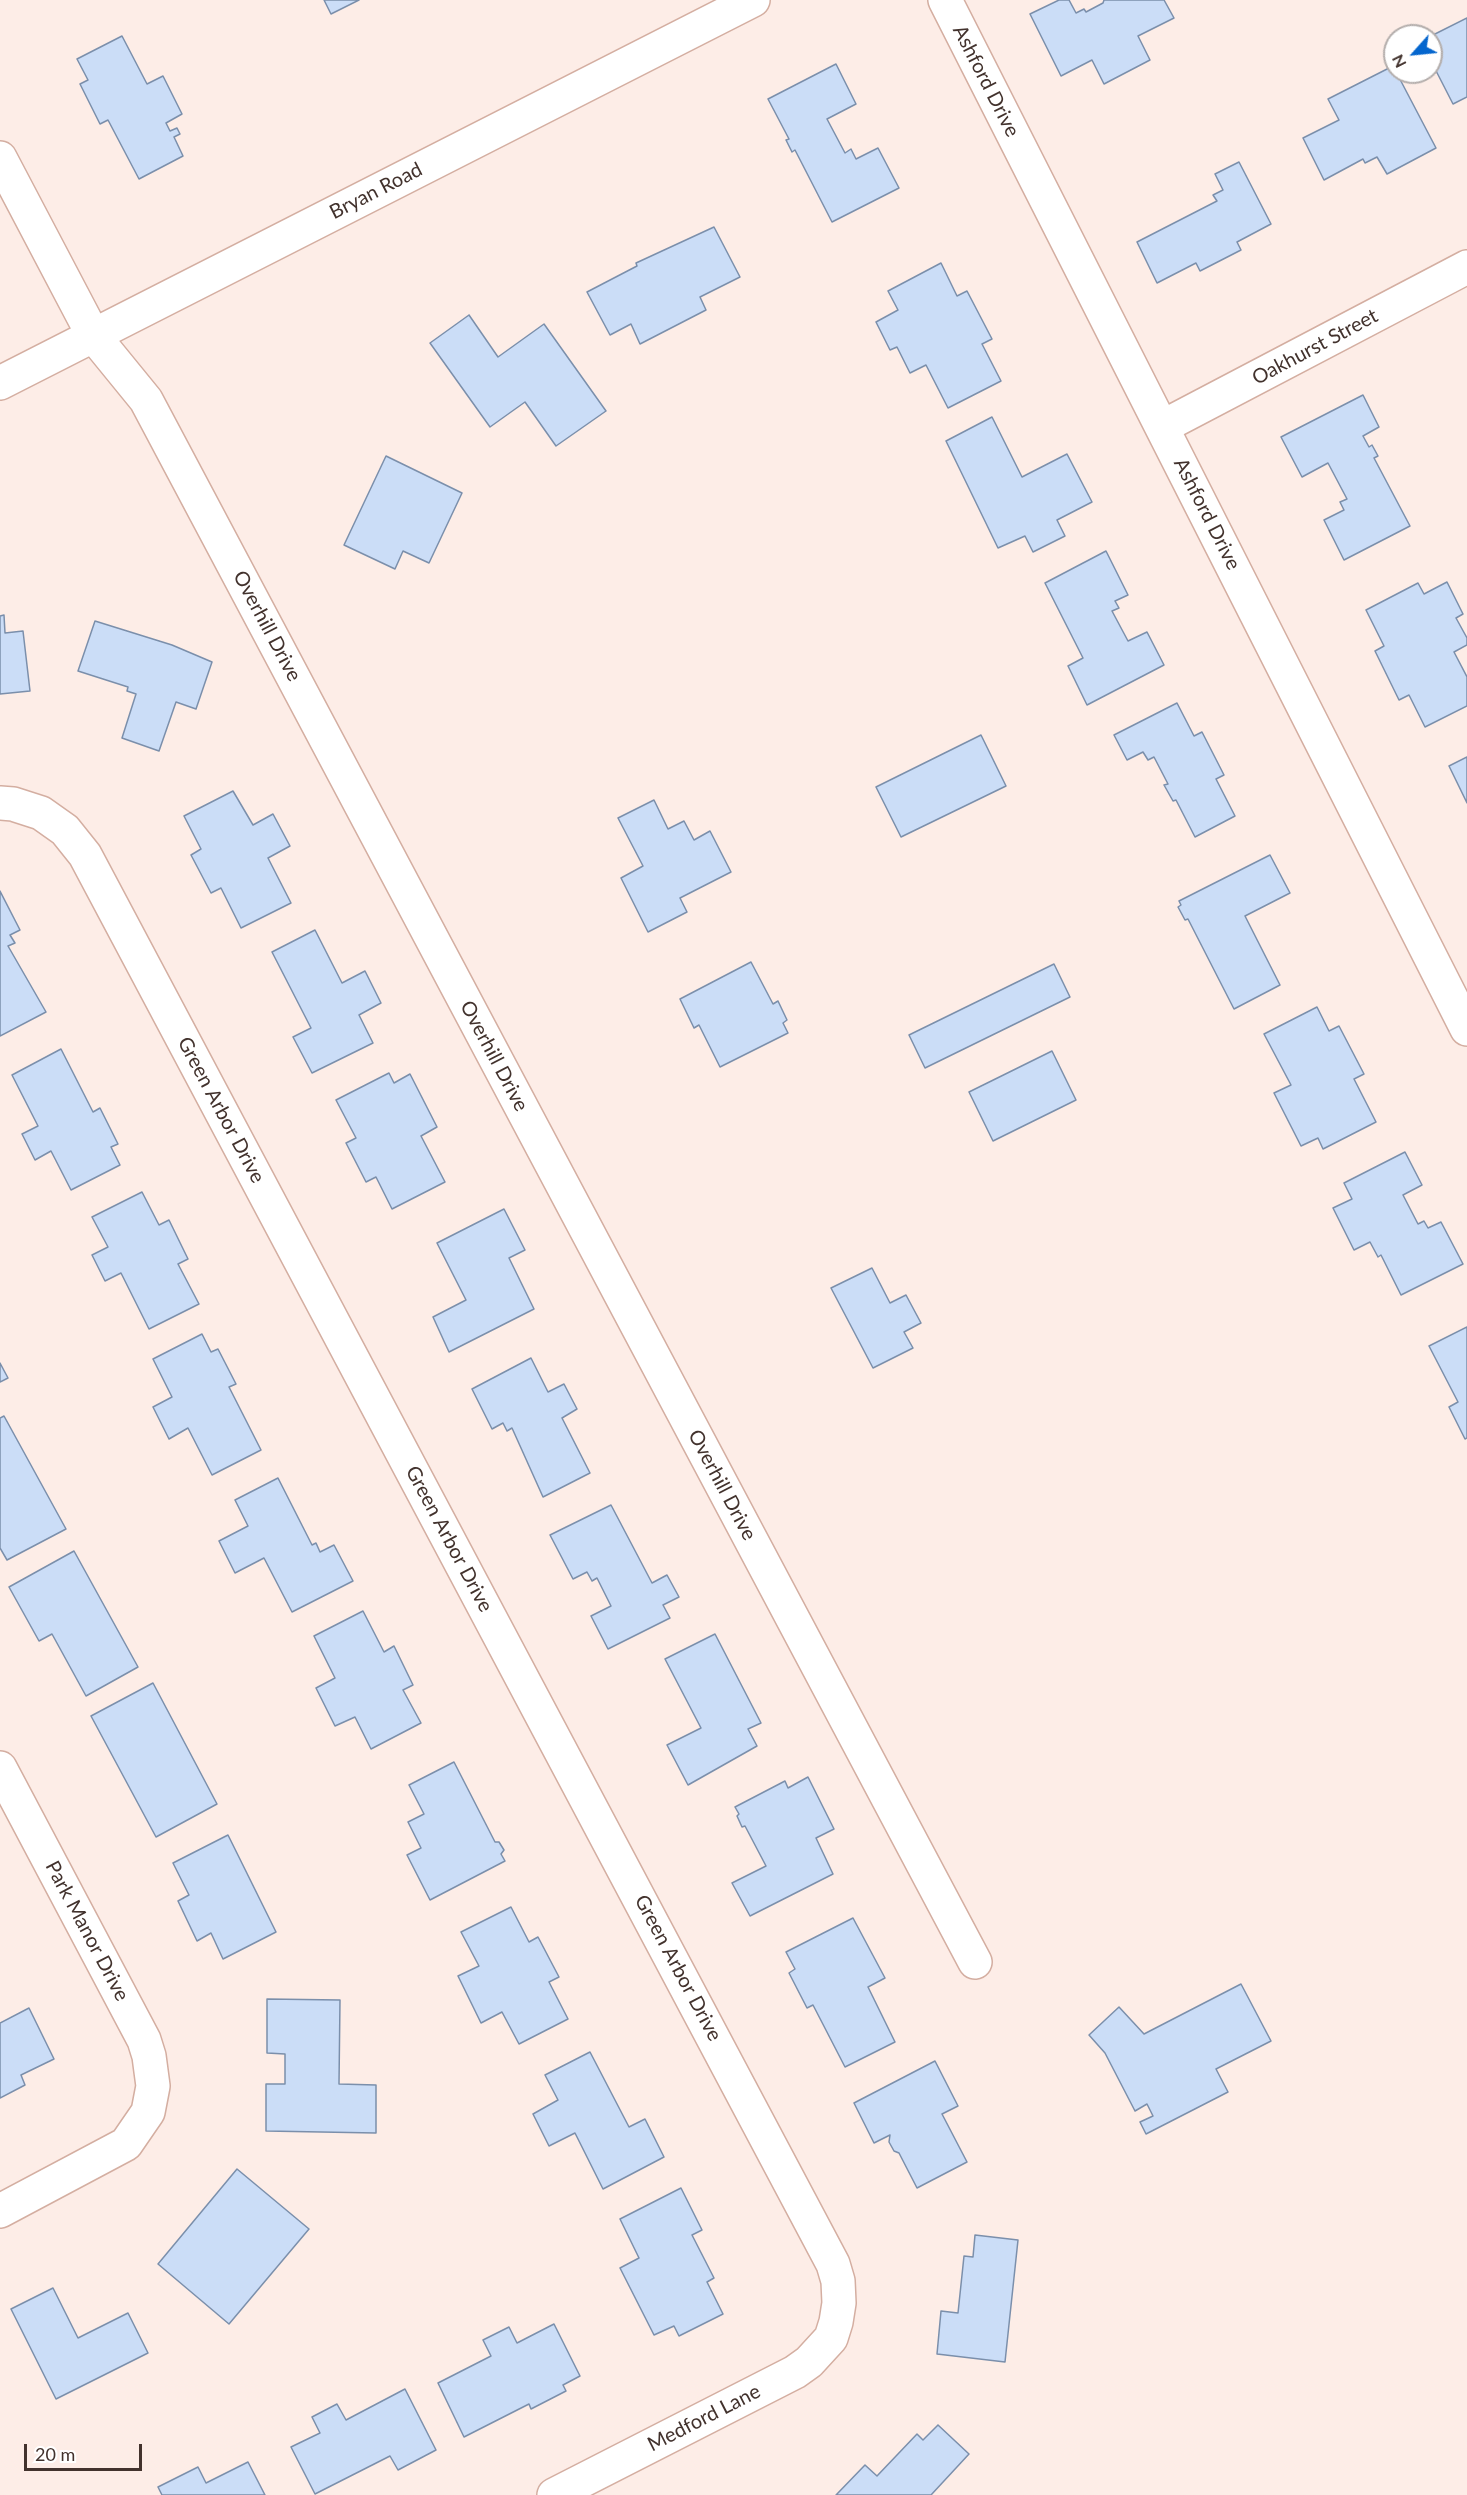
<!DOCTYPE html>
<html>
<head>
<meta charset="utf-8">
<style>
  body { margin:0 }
  #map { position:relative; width:1467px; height:2495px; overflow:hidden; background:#fdede7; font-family:Lato,sans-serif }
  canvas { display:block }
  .north { position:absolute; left:1383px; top:24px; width:60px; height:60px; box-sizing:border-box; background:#fff; border:2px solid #b3adab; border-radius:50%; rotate:243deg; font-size:16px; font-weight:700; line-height:24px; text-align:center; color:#42322d }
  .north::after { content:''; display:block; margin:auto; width:21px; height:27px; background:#0566ce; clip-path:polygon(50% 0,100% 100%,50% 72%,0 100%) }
  .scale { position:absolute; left:24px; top:2444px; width:118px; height:27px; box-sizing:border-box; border:3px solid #42322d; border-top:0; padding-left:8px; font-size:18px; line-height:21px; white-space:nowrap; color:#42322d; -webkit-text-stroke:4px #fff; paint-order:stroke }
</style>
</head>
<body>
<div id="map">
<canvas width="1467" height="2495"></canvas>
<div class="north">N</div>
<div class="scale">20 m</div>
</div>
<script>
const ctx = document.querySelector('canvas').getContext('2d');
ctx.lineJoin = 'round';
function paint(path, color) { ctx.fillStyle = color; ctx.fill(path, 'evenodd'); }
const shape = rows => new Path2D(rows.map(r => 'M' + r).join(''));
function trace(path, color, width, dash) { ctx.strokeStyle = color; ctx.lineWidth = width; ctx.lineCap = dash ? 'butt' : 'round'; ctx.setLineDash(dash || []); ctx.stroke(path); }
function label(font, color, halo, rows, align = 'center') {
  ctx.font = font + ' Lato,sans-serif'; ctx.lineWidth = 4.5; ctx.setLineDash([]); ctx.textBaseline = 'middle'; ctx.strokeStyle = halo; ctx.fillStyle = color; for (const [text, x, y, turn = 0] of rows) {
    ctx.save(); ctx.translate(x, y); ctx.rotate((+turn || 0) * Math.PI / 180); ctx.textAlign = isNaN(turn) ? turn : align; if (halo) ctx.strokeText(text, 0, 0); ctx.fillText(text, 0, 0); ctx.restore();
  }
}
const building = shape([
  [324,0,359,0,331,14,324,0],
  [1059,0,1069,0,1076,13,1084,9,1086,12,1103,3,1104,0,1164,0,1174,18,1138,36,1150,60,1104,84,1092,60,1061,76,1030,14,1059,0],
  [1467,18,1467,97,1453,104,1431,61,1431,36,1467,18],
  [122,36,147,84,163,76,182,114,166,123,170,131,177,128,180,134,174,137,183,156,139,179,108,120,100,124,80,84,88,80,77,59,122,36],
  [836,64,856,104,827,119,845,153,851,149,856,159,878,148,899,188,832,222,795,150,792,152,786,140,789,139,768,99,836,64],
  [1393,66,1436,148,1387,174,1377,157,1365,163,1363,159,1324,180,1303,138,1339,120,1328,99,1393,66],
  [1239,162,1271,224,1237,242,1241,250,1200,271,1196,263,1157,283,1137,242,1217,201,1213,195,1223,190,1215,174,1239,162],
  [714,227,740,277,700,297,706,310,640,344,631,324,610,335,587,292,637,266,636,263,714,227],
  [941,263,957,296,967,291,992,339,982,344,1001,381,948,408,926,365,910,373,897,347,890,350,876,322,898,310,888,291,941,263],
  [469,315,498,357,544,324,606,411,556,446,525,402,490,427,430,343,469,315],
  [1363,395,1379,427,1363,436,1369,447,1372,445,1378,456,1374,458,1410,526,1344,560,1324,520,1344,510,1340,502,1347,499,1328,463,1302,477,1281,437,1363,395],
  [992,417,1022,477,1067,454,1092,502,1057,520,1065,536,1033,552,1025,536,998,548,946,441,992,417],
  [386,456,462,493,429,563,403,551,395,569,344,545,386,456],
  [1106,551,1128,595,1115,601,1119,608,1112,611,1128,641,1147,632,1164,665,1087,705,1068,666,1083,658,1045,583,1106,551],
  [1447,582,1463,614,1456,618,1467,638,1467,645,1454,652,1467,677,1467,706,1425,727,1409,695,1399,700,1375,651,1384,646,1366,610,1418,583,1424,594,1447,582],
  [4,615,5,633,23,631,30,691,0,694,0,616,4,615],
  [95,621,172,645,212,662,196,709,176,702,159,751,122,738,136,694,127,691,128,687,78,671,95,621],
  [1177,703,1194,736,1202,732,1224,775,1216,779,1235,816,1195,837,1176,800,1173,801,1164,785,1168,784,1154,757,1148,760,1143,752,1127,760,1114,735,1177,703],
  [981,735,1006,786,901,837,876,787,981,735],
  [1467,757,1467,803,1449,766,1467,757],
  [233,791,253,825,273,814,290,846,268,858,291,903,241,928,221,888,211,893,191,855,201,849,184,816,233,791],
  [654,800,668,829,684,821,694,840,710,831,731,872,680,898,687,912,648,932,621,878,643,866,618,818,654,800],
  [1270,855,1290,893,1245,916,1280,985,1234,1009,1188,919,1185,920,1178,907,1181,905,1179,901,1270,855],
  [0,891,20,930,10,935,15,943,8,946,46,1012,0,1036,0,891],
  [315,930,342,983,365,971,381,1003,359,1015,373,1043,312,1073,293,1037,311,1028,272,952,315,930],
  [751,962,773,1004,778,1001,787,1020,783,1023,788,1033,720,1067,699,1025,694,1028,680,999,751,962],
  [1054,964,1070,997,925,1068,909,1035,1054,964],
  [1317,1007,1329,1031,1339,1026,1364,1074,1354,1079,1376,1122,1323,1149,1318,1138,1301,1146,1274,1093,1291,1085,1264,1034,1317,1007],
  [61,1049,93,1112,100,1108,118,1144,111,1147,120,1165,71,1190,51,1151,35,1160,22,1134,38,1126,12,1075,61,1049],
  [1052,1051,1076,1100,993,1141,969,1092,1052,1051],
  [389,1073,394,1083,410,1074,437,1127,421,1136,445,1182,392,1209,376,1177,366,1182,346,1143,356,1138,336,1100,389,1073],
  [1405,1152,1422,1185,1403,1195,1418,1224,1424,1221,1428,1228,1441,1222,1463,1264,1401,1295,1381,1255,1378,1257,1370,1242,1354,1250,1333,1208,1352,1199,1344,1183,1405,1152],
  [142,1192,159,1225,169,1220,188,1259,178,1264,199,1304,149,1329,121,1273,105,1281,92,1255,108,1247,92,1217,142,1192],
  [504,1209,525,1250,509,1258,534,1309,449,1352,433,1317,466,1300,437,1243,504,1209],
  [872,1268,890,1303,906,1295,921,1323,904,1332,913,1348,873,1368,831,1288,872,1268],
  [1467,1327,1467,1438,1465,1439,1449,1407,1458,1402,1429,1346,1467,1327],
  [202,1334,211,1352,218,1349,236,1384,229,1387,261,1450,212,1475,188,1428,169,1439,153,1407,172,1397,153,1359,202,1334],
  [531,1358,548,1392,564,1384,577,1409,562,1418,590,1473,543,1497,512,1428,507,1431,503,1423,492,1429,472,1389,531,1358],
  [0,1363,8,1378,0,1382,0,1363],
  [4,1416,66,1529,7,1560,0,1548,0,1418,4,1416],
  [278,1478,312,1545,316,1543,320,1552,334,1545,353,1581,292,1612,264,1558,235,1573,219,1541,248,1526,235,1500,278,1478],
  [611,1505,652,1583,667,1575,679,1597,663,1605,670,1618,608,1649,591,1616,611,1606,597,1578,592,1581,587,1572,573,1579,550,1535,611,1505],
  [74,1551,138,1667,86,1696,52,1634,39,1641,9,1587,74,1551],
  [363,1611,384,1652,394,1646,413,1685,403,1690,421,1723,371,1749,355,1717,335,1726,316,1688,335,1678,314,1636,363,1611],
  [715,1634,761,1723,748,1729,757,1746,688,1785,667,1745,701,1728,665,1659,715,1634],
  [153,1683,217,1804,156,1837,91,1716,153,1683],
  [454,1762,495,1842,499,1842,504,1850,501,1854,505,1861,430,1900,407,1855,421,1848,408,1822,424,1814,409,1785,454,1762],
  [808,1777,834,1829,816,1838,833,1874,750,1916,732,1883,766,1866,745,1826,742,1827,737,1816,739,1814,735,1807,785,1781,788,1788,808,1777],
  [228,1835,276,1932,223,1959,211,1933,197,1941,178,1901,189,1895,173,1863,228,1835],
  [511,1907,529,1942,538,1937,559,1977,549,1982,568,2019,519,2044,502,2012,481,2023,458,1976,479,1966,461,1932,511,1907],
  [853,1918,885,1978,868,1987,895,2042,845,2067,813,2005,807,2008,789,1973,795,1969,786,1952,853,1918],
  [1241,1984,1271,2041,1216,2069,1228,2092,1146,2134,1140,2122,1153,2116,1147,2104,1135,2111,1105,2053,1089,2035,1119,2007,1144,2034,1241,1984],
  [267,1999,340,2000,339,2084,376,2085,376,2133,266,2131,266,2084,285,2084,285,2054,267,2053,267,1999],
  [29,2008,54,2059,21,2075,25,2085,0,2098,0,2023,29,2008],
  [590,2052,629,2127,645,2119,664,2157,603,2189,575,2133,549,2146,533,2114,558,2100,545,2075,590,2052],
  [935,2061,958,2106,942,2114,967,2162,917,2188,899,2153,894,2151,889,2142,890,2135,874,2143,854,2103,935,2061],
  [237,2169,309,2229,229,2324,158,2264,237,2169],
  [681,2188,702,2230,692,2235,714,2278,707,2282,723,2314,679,2336,674,2326,654,2335,620,2268,639,2258,620,2219,681,2188],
  [975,2235,1018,2240,1005,2362,937,2354,941,2311,958,2313,964,2256,973,2257,975,2235],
  [53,2288,78,2338,128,2313,148,2353,56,2399,11,2309,53,2288],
  [554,2324,580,2376,563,2385,566,2391,531,2409,529,2404,464,2437,438,2383,491,2356,483,2340,509,2327,517,2343,554,2324],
  [405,2389,436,2450,398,2470,390,2456,315,2494,291,2447,320,2433,312,2417,337,2404,346,2420,405,2389],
  [938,2425,969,2454,931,2495,836,2495,865,2465,877,2476,917,2434,923,2440,938,2425],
  [248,2462,265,2495,162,2495,158,2487,198,2467,206,2483,248,2462]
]);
paint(building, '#cbddf7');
trace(building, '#7b8fab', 1.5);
const minor = shape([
  [945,0,1467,1029],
  [0,158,93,335,146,400,975,1962],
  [1162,427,1467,267],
  [0,803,13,804,41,813,65,830,85,855,833,2264,838,2281,839,2303,836,2322,831,2338,809,2362,795,2372,554,2495],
  [0,1768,144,2040,149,2056,153,2086,148,2112,126,2144,0,2211]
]);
const tertiary = shape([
  [0,383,753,0]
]);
trace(minor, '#d4aea1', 36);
trace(tertiary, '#d4aea1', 36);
trace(minor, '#fff', 33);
trace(tertiary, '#fff', 33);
label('20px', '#42322d', '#fff', [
  ["Ashford Drive",986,81,63],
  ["Bryan Road",376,191,-27],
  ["Oakhurst Street",1315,347,-28],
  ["Ashford Drive",1207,514,63],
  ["Overhill Drive",267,626,62],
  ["Overhill Drive",494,1056,62],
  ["Green Arbor Drive",221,1110,62],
  ["Overhill Drive",722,1485,62],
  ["Green Arbor Drive",449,1539,62],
  ["Park Manor Drive",87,1931,62],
  ["Green Arbor Drive",678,1968,62],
  ["Medford Lane",704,2418,-27]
]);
</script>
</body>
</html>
